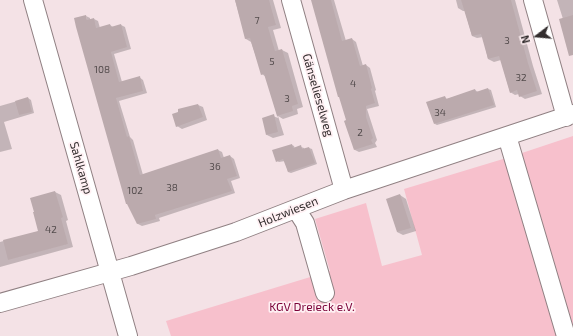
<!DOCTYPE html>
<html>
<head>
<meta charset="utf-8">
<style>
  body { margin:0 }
  #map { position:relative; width:573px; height:336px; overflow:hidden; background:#f4e2e6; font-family:"Exo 2",sans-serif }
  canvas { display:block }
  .north { position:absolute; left:517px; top:16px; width:40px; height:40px; -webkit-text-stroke:3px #fff0f3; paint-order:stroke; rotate:254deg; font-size:11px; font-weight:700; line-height:16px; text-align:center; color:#322c2d }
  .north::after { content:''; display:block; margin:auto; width:14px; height:18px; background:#322c2d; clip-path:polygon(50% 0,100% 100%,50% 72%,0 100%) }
</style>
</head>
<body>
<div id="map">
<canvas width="573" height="336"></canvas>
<div class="north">N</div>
</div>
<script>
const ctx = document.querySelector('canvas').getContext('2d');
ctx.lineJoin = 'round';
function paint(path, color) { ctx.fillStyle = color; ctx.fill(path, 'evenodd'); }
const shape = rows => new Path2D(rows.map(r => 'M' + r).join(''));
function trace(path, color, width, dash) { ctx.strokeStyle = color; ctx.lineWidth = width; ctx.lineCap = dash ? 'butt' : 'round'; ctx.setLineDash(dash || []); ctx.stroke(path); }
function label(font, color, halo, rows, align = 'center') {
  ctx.font = font + ' "Exo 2",sans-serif'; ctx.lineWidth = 3.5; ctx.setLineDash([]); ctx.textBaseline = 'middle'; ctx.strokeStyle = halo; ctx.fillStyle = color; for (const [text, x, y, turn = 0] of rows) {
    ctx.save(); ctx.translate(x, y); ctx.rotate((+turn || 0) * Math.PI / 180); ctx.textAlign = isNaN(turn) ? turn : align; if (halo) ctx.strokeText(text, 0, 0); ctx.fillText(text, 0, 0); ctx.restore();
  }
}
paint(shape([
  [573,136,573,336,171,336,166,321,330,271,315,219,366,203,382,266,422,255,404,189,513,156]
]), '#f7c0cc');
paint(shape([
  [235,0,273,0,281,28,273,30,279,51,282,50,288,53,303,107,297,109,298,114,283,119,278,116,284,135,273,138,267,135,273,116,278,118,266,77,262,74,251,42,246,39],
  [316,0,334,0,346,41,352,39,356,42,363,66,366,65,370,68,376,90,375,91,379,106,367,109,377,140,375,143,377,147,359,152,355,150],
  [456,0,515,0,533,66,542,94,525,99,520,96,519,94,515,95,510,92,501,60,494,62,488,59,483,37,477,38,472,36,465,11,463,11,458,8],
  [557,0,573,0,573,53,563,19],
  [86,16,90,18,90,20,94,19,98,21,100,28,110,25,113,27,121,25,125,27,131,49,114,54,122,82,139,77,143,80,147,93,119,101,130,137,133,140,143,175,218,150,222,152,224,158,230,156,234,159,240,178,231,181,235,193,159,218,160,221,142,226,138,224],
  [488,89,491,90,496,107,437,125,435,124,445,97,447,99,475,90,478,92],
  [28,98,31,100,34,113,4,122,12,149,0,152,0,106],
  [198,105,203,107,207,120,182,129,177,126],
  [292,145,294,146,295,149,301,147,304,148,304,149,309,148,312,149,317,164,291,173,288,172,285,161,279,162,277,161],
  [55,192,61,195,68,220,66,221,73,247,0,267,0,242,40,231],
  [400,195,406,199,416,231,403,235,397,232]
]), '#0003');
paint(shape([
  [235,0,269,0,276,25,268,27,275,51,282,49,298,104,292,106,293,111,277,116,264,74,261,75,250,38,245,39],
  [311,0,331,0,342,41,352,38,360,66,366,64,372,88,371,89,375,103,366,106,366,117,373,138,371,140,373,144,354,150,344,121,346,120,339,97,338,97],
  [461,0,511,0,528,63,537,91,519,97,517,90,510,93,499,56,488,59,481,34,472,36],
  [86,15,87,20,94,18,96,28,110,24,111,27,121,24,127,47,111,52,119,82,140,76,143,91,116,98,127,137,129,136,140,175,218,149,221,158,230,155,237,176,227,179,232,191,155,215,156,219,137,224,127,204,126,204,76,27,74,18],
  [573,15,573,55,569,56,559,19],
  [488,88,494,105,434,124,426,102,445,96,446,99,475,89,476,92],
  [28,97,32,112,19,115,15,101],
  [198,104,203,117,176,127,172,114,178,112,178,109],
  [274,114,278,132,266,135,262,118],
  [292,144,293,148,301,145,302,149,309,147,315,163,288,172,283,159,276,162,272,150],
  [55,191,63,217,61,218,68,244,8,260,3,240,38,231,33,212,34,212,30,198],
  [400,194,411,228,397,232,386,199]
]), '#bbaaad');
const minor = shape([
  [33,0,128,336],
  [291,0,344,190],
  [533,0,566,117],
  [507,136,566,336],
  [296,209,305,223,325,293],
  [0,303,131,266,236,232,344,190,573,114]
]);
trace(minor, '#908083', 20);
trace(minor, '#fff', 18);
label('10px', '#544c4d', null, [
  ["7",257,21],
  ["3",507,41],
  ["5",272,62],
  ["108",102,70],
  ["32",521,78],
  ["4",353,84],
  ["3",287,99],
  ["34",440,113],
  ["2",360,133],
  ["36",215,167],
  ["38",172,188],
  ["102",135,191],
  ["42",51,230]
]);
label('12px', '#322c2d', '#fff0f3', [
  ["Gänselieselweg",318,95,74],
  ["Sahlkamp",81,168,74],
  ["Holzwiesen",288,212,-22]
]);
label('12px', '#7a0138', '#fff0f3', [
  ["KGV Dreieck e.V.",312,307]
]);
</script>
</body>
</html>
